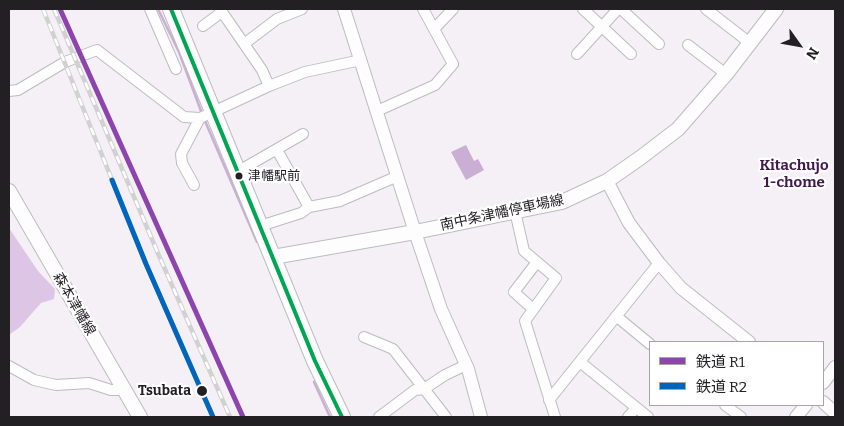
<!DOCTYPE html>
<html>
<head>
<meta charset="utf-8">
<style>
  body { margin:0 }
  #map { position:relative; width:844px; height:426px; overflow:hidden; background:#f4f0f6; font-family:Bitter,"Noto Sans JP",serif }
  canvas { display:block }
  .frame { position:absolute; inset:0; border:10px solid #232024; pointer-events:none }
  .legend { position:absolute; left:649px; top:341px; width:175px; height:65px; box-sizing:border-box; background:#fff; border:1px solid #a7a6a7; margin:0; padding:6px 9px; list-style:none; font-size:15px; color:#232024 }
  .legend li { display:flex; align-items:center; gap:10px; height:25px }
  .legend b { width:25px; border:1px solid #a7a6a7 }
  .north { position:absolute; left:774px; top:20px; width:50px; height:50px; -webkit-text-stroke:4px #fff; paint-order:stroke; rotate:122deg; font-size:14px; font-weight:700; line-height:20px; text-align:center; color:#232024 }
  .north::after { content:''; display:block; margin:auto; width:18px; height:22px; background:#232024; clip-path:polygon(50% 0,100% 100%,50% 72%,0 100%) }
</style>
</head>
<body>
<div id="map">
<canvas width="844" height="426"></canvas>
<div class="frame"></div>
<ul class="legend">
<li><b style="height:6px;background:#8e44ad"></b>鉄道 R1</li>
<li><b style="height:6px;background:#0065bd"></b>鉄道 R2</li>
</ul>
<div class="north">N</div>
</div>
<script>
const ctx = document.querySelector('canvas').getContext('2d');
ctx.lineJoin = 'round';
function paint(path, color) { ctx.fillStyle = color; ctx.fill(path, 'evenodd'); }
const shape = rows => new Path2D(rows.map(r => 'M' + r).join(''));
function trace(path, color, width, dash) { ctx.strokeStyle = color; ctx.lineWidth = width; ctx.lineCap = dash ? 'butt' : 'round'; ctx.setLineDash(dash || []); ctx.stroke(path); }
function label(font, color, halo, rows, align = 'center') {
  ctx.font = font + ' Bitter,"Noto Sans JP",serif'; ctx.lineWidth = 4.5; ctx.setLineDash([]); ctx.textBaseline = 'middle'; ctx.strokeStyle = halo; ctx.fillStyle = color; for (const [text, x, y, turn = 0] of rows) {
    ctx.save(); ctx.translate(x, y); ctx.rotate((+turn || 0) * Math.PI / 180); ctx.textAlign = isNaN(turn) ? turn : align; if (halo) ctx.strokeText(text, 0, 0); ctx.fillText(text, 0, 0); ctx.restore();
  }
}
paint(shape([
  [9,228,38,271,55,289,54,299,41,303,20,327,9,335]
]), '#ddc6e5');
paint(shape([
  [466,145,474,161,478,159,484,170,466,180,451,152]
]), '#caaed4');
trace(shape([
  [158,9,179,52,201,111],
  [205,121,257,242],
  [314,382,330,417]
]), '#caaed4', 2.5);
const minor = shape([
  [150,9,176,69],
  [220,9,262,70,269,86],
  [583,9,631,54],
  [621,9,659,44],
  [706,9,750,43],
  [203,26,222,12],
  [434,29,453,9],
  [244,44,277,19,302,9],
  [688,45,726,74],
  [577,54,618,9],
  [9,91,18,90,65,62,97,50,184,117,200,118,269,86,305,72,361,60],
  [377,111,435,85,453,64,423,9],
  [277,150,309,207],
  [237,172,303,134],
  [194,185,182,163,181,154,200,118],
  [515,211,524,251,556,278,525,321,555,417],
  [260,226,301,213,309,207,340,201,398,176],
  [533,309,514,292,537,262],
  [616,316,650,344],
  [364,337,393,349,446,417],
  [580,362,648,417],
  [9,366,34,380,56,385,89,383,111,390,124,390],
  [549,400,659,263],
  [725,405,741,417],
  [379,417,415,390,424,389,445,375,466,365],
  [628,417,636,408]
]);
const tertiary = shape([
  [344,9,415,232,441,309,468,369,481,417],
  [607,181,629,223,659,263,681,288,749,342],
  [823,383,835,367],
  [823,402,835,413],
  [796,417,806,405]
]);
const secondary = shape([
  [9,191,140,417],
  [273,257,415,232,562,202,607,181,640,158,678,129,726,74,776,9]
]);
const primary = shape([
  [171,9,315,361,342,417]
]);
trace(minor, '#bebbc0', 12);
trace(tertiary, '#bebbc0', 14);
trace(secondary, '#bebbc0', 16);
trace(primary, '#bebbc0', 18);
trace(minor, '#fdfdfe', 10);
trace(tertiary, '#fdfdfe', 12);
trace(secondary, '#fdfdfe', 14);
trace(primary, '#fdfdfe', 16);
const rail = shape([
  [43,9,146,264,213,417],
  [54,9,160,258,230,417]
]);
trace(rail, '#d2d1d2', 4.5);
trace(rail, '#fff', 2.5, [8]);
trace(shape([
  [171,9,315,361,342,417]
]), '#00a651', 4);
trace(shape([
  [60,9,243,417]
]), '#8e44ad', 5);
trace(shape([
  [112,180,146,264,213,417]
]), '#0065bd', 5);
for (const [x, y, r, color] of [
  [239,176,4.5,"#232024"],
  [202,391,6,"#232024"]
]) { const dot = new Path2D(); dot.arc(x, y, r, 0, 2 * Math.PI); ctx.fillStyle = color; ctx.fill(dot); trace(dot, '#fff', 2); }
label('13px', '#232024', '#fff', [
  ["津幡駅前",248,176]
], 'left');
label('14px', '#232024', '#fff', [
  ["南中条津幡停車場線",502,213,-12],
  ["森本津幡線",74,304,60]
]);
label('bold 14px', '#232024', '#fff', [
  ["Tsubata",191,391]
], 'right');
label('bold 15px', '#421a4f', '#fff', [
  ["Kitachujo",794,166],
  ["1-chome",794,183]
]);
</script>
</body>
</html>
